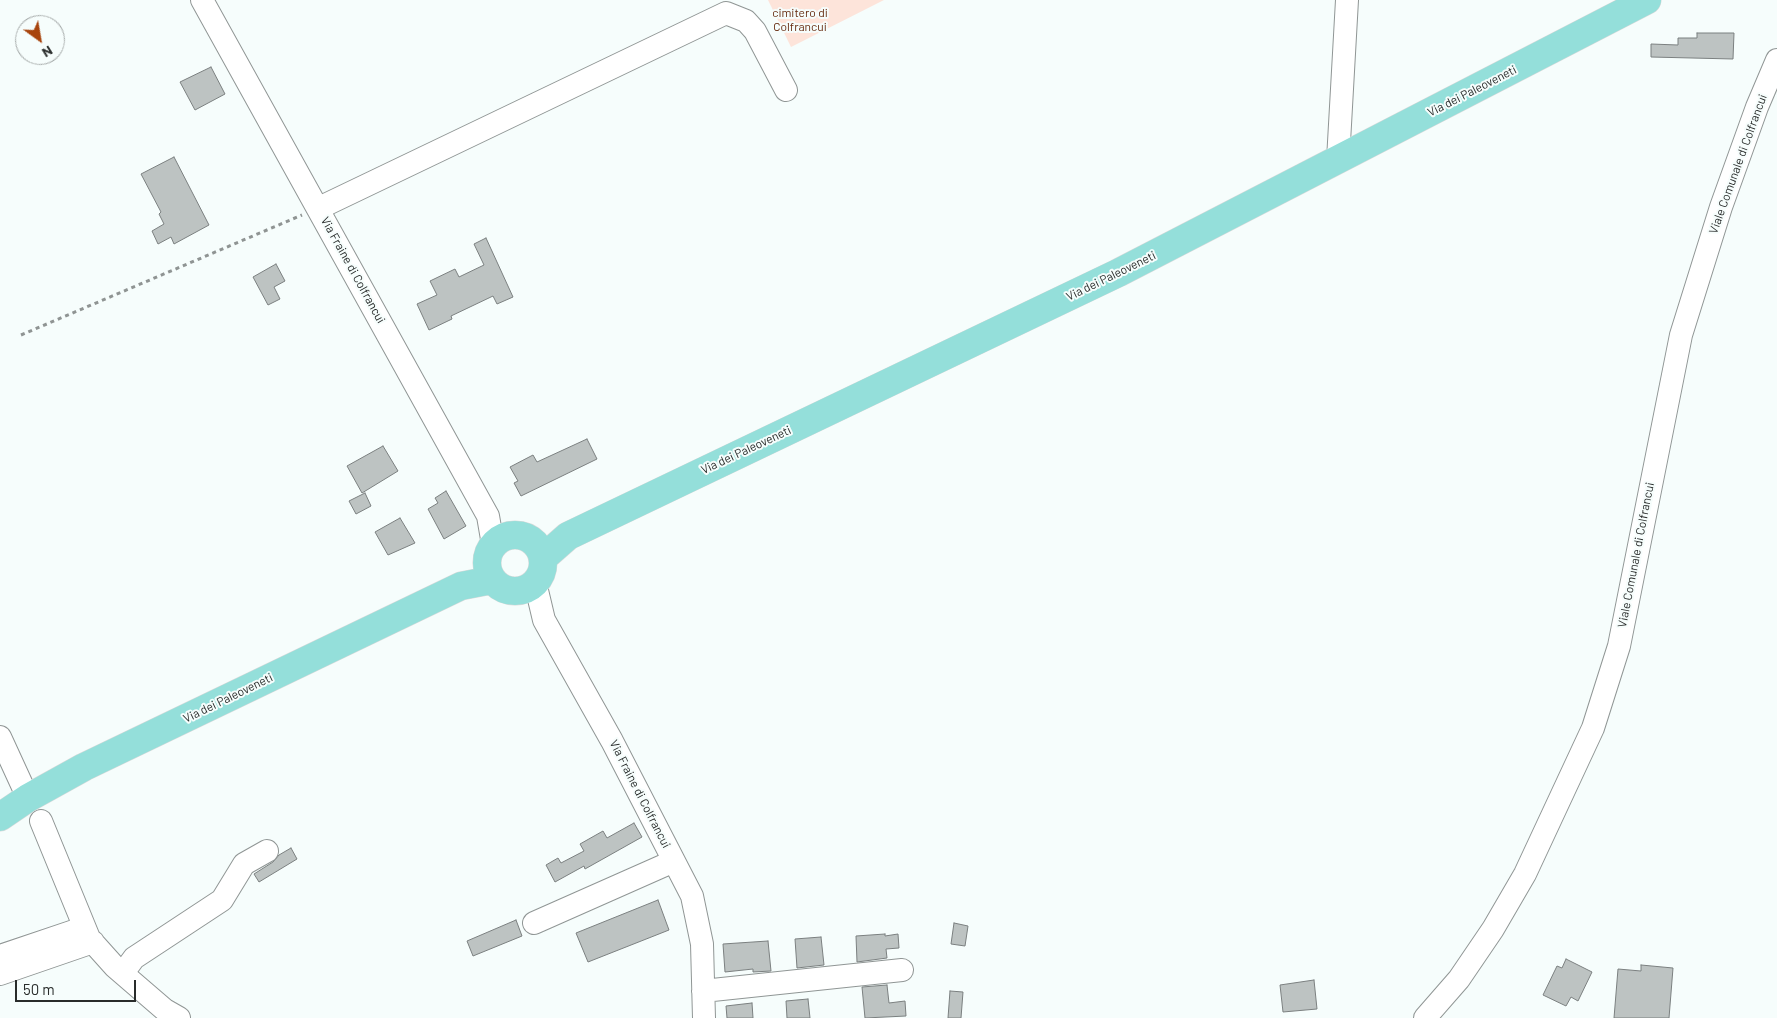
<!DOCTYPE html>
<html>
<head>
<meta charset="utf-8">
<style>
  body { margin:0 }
  #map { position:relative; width:1777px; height:1018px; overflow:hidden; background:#f6fdfc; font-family:Barlow,sans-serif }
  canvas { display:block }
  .north { position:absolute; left:15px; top:15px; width:50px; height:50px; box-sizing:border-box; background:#f6fdfc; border:1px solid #a4a9a8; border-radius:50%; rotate:148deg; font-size:14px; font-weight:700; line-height:20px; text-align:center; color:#292c2b }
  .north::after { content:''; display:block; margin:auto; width:18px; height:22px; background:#a8440d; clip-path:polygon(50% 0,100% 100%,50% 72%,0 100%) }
  .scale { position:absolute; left:15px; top:980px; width:121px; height:22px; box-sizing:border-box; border:2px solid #292c2b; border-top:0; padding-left:6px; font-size:15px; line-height:18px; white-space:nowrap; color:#292c2b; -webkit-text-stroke:4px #f6fdfc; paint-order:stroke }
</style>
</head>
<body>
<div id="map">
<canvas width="1777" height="1018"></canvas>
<div class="north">N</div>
<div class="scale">50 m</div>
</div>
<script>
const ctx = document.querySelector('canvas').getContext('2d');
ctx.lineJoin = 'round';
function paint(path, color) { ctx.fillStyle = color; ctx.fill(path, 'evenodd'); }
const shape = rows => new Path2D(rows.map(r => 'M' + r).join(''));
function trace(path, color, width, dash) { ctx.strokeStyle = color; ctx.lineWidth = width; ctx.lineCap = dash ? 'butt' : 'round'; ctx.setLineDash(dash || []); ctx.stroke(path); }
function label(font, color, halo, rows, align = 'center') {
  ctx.font = font + ' Barlow,sans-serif'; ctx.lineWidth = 4; ctx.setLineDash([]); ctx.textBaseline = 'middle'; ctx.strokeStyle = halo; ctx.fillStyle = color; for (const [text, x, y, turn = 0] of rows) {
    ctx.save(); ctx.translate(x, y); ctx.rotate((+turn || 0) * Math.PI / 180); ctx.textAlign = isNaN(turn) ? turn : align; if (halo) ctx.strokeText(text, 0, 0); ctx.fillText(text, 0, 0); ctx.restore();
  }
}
paint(shape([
  [768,0,884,0,791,47]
]), '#fde4da');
const building = shape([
  [1697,33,1734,33,1733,59,1651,57,1651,44,1678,45,1678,38,1697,38,1697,33],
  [211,67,225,94,195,110,180,82,211,67],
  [174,157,209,225,174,244,171,237,158,244,152,231,164,224,159,214,161,212,141,174,174,157],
  [486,238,513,297,497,304,493,296,451,316,452,319,429,330,417,304,437,295,430,281,455,269,459,277,484,265,474,244,486,238],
  [276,264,285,281,274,287,280,299,268,305,253,277,276,264],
  [587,439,597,459,521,496,514,483,518,481,510,467,533,455,537,462,587,439],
  [383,446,398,471,362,493,347,466,383,446],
  [446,491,466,526,444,539,428,509,438,503,435,498,446,491],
  [365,493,371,506,356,514,349,501,365,493],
  [400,518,415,543,388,555,375,532,400,518],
  [634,823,642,837,585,869,584,866,555,882,546,865,558,858,561,863,584,851,580,844,603,831,607,838,634,823],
  [291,848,297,859,259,882,254,874,273,862,279,855,291,848],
  [658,900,669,930,588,962,576,933,658,900],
  [516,920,522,936,473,956,467,941,516,920],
  [954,923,968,926,965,946,951,944,954,923],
  [885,934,885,936,898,934,899,948,886,949,887,958,857,962,856,936,885,934],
  [821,937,824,965,797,968,795,939,821,937],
  [768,941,771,971,753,972,753,969,725,972,723,944,768,941],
  [1566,959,1592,972,1578,1001,1571,997,1566,1006,1543,995,1557,966,1562,968,1566,959],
  [1641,965,1673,968,1669,1018,1614,1018,1618,969,1641,971,1641,965],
  [1314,980,1317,1009,1283,1012,1280,985,1314,980],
  [887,985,889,1003,905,1001,906,1016,865,1018,862,987,887,985],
  [950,991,963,992,961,1018,948,1018,950,991],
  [808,999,810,1018,787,1018,786,1001,808,999],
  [752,1003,753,1018,727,1018,726,1006,752,1003]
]);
paint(building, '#bdc3c2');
trace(building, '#7b8080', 1);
const minor = shape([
  [202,0,488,516,493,545],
  [1338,160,1347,0],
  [319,208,726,13,746,21,755,31,786,90],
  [535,582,544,620,612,741,692,896,702,944,704,1018],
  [0,737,28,798],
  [41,821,89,938,115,967,165,1010,179,1018],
  [534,923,674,861],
  [0,956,77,930,86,931],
  [123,973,134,958,222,900,244,864,267,851],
  [0,974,93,942],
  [703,991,902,970],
  [1425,1018,1459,979,1493,929,1525,874,1593,728,1619,646,1681,335,1721,207,1757,107,1777,60]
]);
const major = shape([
  '487 563a28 28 0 1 1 56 0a28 28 0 1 1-56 0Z',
  [543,558,568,536,1118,273,1647,0],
  [0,817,28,798,84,767,461,586,492,580]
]);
trace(minor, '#909695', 24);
trace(major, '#d8d9d9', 29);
trace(shape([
  [21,335,302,215]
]), '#8f9493', 3, [4, 4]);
trace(minor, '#fff', 22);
trace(major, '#94dfda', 28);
label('12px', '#662b0f', '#f6fdfc', [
  ["cimitero di",800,13],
  ["Colfrancui",800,27]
]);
label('12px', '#292c2b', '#f6fdfc', [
  ["Via dei Paleoveneti",1472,91,-27],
  ["Viale Comunale di Colfrancui",1738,164,-70],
  ["Via Fraine di Colfrancui",353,270,61],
  ["Via dei Paleoveneti",1111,276,-26],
  ["Via dei Paleoveneti",746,450,-25],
  ["Viale Comunale di Colfrancui",1636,555,-79],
  ["Via dei Paleoveneti",228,698,-26],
  ["Via Fraine di Colfrancui",640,794,63]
]);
</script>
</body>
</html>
